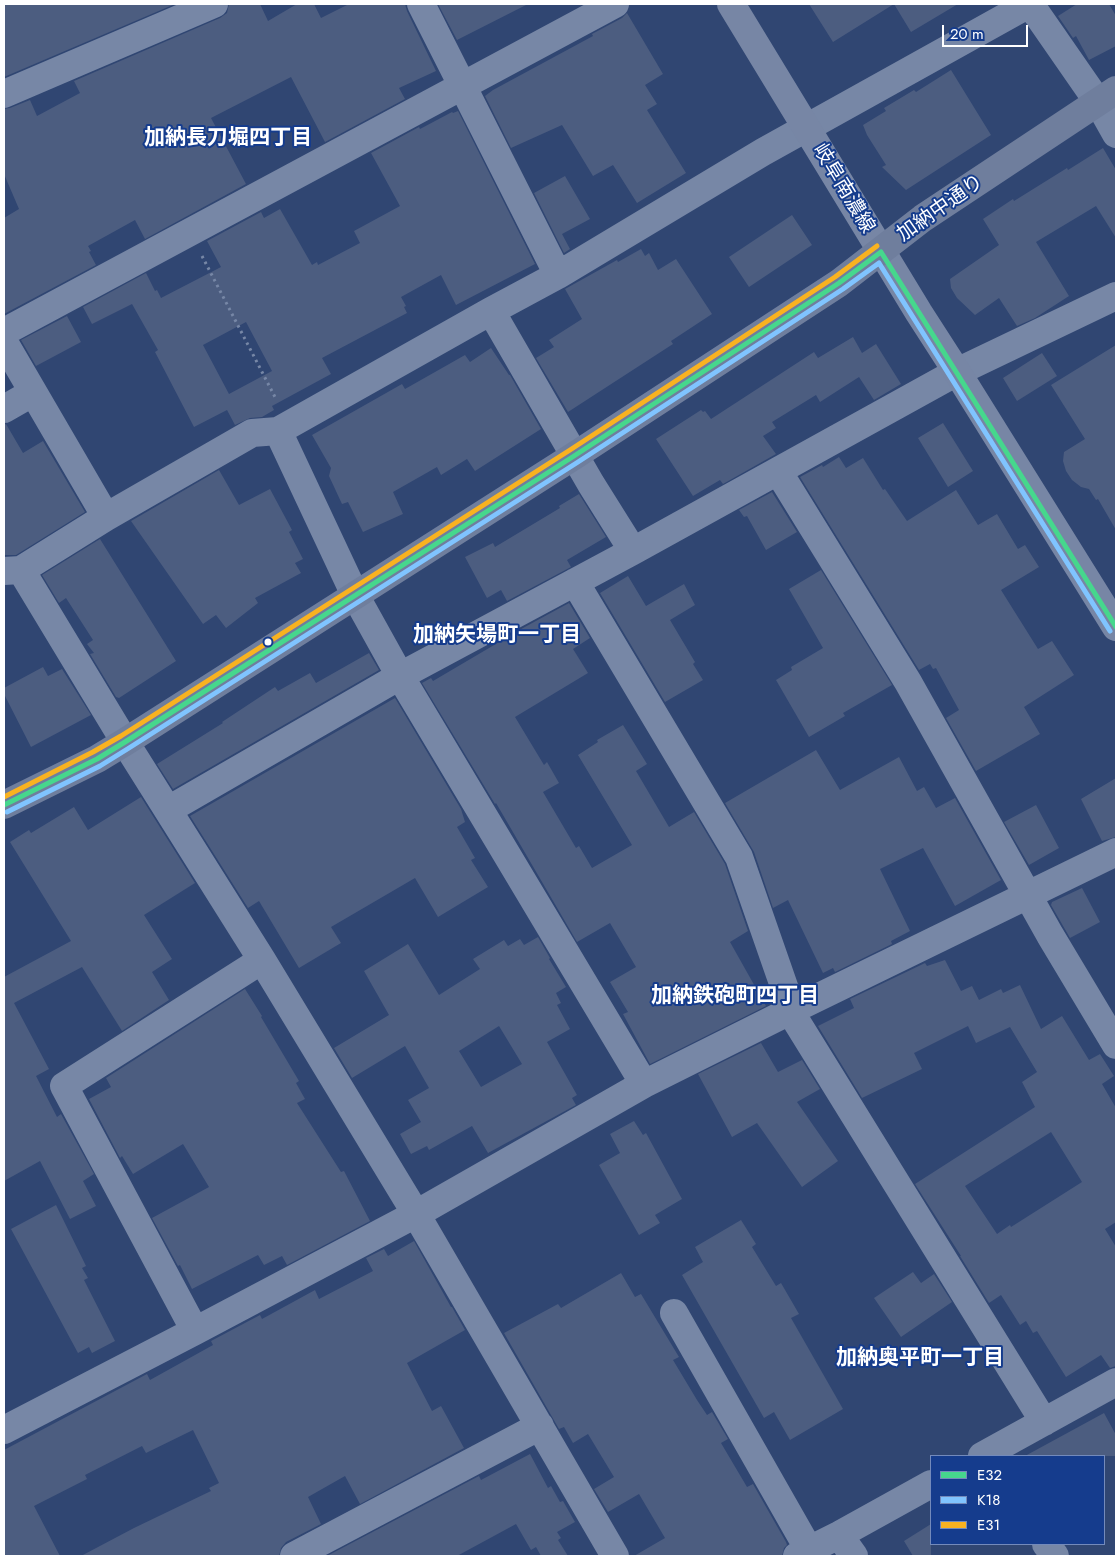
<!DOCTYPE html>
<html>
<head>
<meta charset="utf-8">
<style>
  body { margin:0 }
  #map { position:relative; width:1120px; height:1560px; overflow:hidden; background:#304672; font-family:Jost,sans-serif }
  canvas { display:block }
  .frame { position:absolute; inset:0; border:5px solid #fff; pointer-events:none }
  .legend { position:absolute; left:930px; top:1455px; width:175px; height:90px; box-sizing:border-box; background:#153c8d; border:1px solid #738abb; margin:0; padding:6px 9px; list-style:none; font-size:15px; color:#fff }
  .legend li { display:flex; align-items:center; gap:10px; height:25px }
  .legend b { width:25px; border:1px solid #738abb }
  .scale { position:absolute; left:942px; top:25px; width:86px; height:22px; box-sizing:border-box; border:2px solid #fff; border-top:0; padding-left:6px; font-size:15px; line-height:18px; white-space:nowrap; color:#fff; -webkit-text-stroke:4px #153c8d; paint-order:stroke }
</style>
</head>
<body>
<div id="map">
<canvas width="1120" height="1560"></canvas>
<div class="frame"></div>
<ul class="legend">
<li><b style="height:6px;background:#46d78d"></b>E32</li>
<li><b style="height:6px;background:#80c4ff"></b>K18</li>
<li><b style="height:6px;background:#f9b220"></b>E31</li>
</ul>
<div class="scale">20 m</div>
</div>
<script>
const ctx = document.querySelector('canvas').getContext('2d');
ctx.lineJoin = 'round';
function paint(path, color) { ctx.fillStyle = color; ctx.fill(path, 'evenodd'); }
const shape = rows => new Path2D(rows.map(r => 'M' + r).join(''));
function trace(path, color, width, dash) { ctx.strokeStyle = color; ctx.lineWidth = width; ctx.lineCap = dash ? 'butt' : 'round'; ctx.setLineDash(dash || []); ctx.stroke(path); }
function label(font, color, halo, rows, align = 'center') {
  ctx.font = font + ' Jost,"Noto Sans JP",sans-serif'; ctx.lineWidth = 4; ctx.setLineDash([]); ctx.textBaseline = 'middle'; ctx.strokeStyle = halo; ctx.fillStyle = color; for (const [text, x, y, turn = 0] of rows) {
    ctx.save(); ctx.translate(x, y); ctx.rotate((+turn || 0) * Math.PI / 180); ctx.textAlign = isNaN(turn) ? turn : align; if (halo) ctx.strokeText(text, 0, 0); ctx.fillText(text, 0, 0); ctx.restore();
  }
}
paint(shape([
  [4,4,175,4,4,77],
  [229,4,260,4,268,21,297,4,314,4,321,18,349,4,405,4,407,11,436,71,399,88,405,99,325,142,291,77,211,118,246,184,145,239,135,220,88,246,91,251,89,252,96,265,4,314,4,218,19,209,4,174,4,109,10,108,30,100,37,116,80,93,74,81,220,18,227,13],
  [438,4,528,4,457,40],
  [809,4,958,4,911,32,894,4,833,42],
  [1077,4,1109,4,1116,16,1116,46,1089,60,1076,36,1073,38,1058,16],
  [627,13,663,74,645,85,657,104,647,110,686,173,637,203,613,165,593,176,562,125,511,148,485,96,493,90,593,36,592,34,622,18],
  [951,70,991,135,906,190,882,167,886,165,867,135,863,125,886,111,884,108,914,90,916,92],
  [458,111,535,264,456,305,441,275,401,297,406,306,404,307,407,313,322,358,331,374,272,406,274,410,262,417,250,418,235,425,227,410,194,427,155,352,158,350,132,304,92,324,83,307,146,273,155,291,157,290,161,298,221,267,207,241,261,212,264,218,280,209,312,265,317,262,318,265,360,243,354,231,400,206,371,153,419,127,420,129,452,112,453,113],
  [246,322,272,371,229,394,203,345],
  [1103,148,1116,170,1116,238,1096,206,1036,242,1069,296,1035,318,1017,326,999,298,975,315,957,298,951,288,950,279,999,245,983,219,1013,199,1014,201,1067,168,1068,170],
  [565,176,590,219,562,234,570,249,564,253,534,193],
  [792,215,812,245,749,287,729,257],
  [641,249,645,256,649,253,658,270,676,259,712,314,671,341,673,344,568,412,536,358,554,347,549,340,582,319,565,289,617,260,618,262],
  [67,316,81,342,36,366,21,340],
  [853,337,862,353,876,344,901,384,874,400,859,377,820,402,816,395,772,422,776,428,763,436,776,454,723,484,720,480,693,496,656,439,701,410,703,412,705,411,711,419,814,352,818,358],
  [1116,345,1116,530,1098,499,1096,500,1089,489,1081,487,1072,480,1066,471,1063,461,1064,452,1085,439,1051,385],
  [491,348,509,375,510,375,541,429,475,471,467,459,441,475,437,467,393,492,403,514,363,532,348,502,342,504,329,476,331,468,312,435,402,384,405,389,465,355,470,362],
  [1042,353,1057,376,1017,401,1003,378],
  [943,423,973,471,948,487,918,438],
  [6,424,23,453,43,441,85,512,16,555,4,555,4,425],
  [839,457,846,468,863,458,883,490,885,489,907,521,956,490,978,525,997,514,1018,549,1025,545,1039,567,1001,590,1038,649,1052,641,1074,675,1024,707,1040,734,976,771,946,718,959,710,936,668,933,669,930,664,919,670,800,477,822,465,823,467],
  [219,470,239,505,270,489,292,530,289,532,303,559,295,563,301,573,255,598,258,603,226,628,216,615,203,624,131,521],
  [772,492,797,532,766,550,747,516,744,517,739,510],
  [579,494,606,537,567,560,571,567,507,601,501,590,487,598,465,557,493,543,495,547,560,508,559,506],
  [100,539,176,661,119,698,116,697,90,654,94,653,87,644,93,640,66,598,59,603,42,575],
  [821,570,892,685,843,713,845,716,809,737,776,680,792,670,791,667,823,648,789,589],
  [628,576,646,606,684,584,695,605,670,620,695,662,693,664,703,680,665,702,600,593],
  [569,603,590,638,573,649,588,673,515,717,544,765,547,762,559,783,543,792,576,848,579,846,592,868,632,845,578,755,598,742,597,740,623,725,647,764,636,771,669,827,694,812,725,864,748,931,730,942,766,1006,650,1064,623,1014,628,1012,610,982,636,967,610,923,577,942,496,803,495,804,422,683,431,678,433,681,523,628],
  [369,653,379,670,173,789,157,764,223,723,222,722,275,687,278,691,310,673,316,683],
  [43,667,48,676,62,669,91,715,31,747,4,694,4,688],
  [395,698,461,809,465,822,457,827,475,858,471,860,488,887,438,917,415,878,331,927,341,943,299,968,259,901,248,908,190,816],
  [816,750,840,790,899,757,917,791,924,787,936,808,955,798,1001,880,955,906,923,848,880,869,910,931,891,941,892,944,835,972,833,968,823,973,788,900,773,908,754,852,725,803],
  [1116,778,1116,837,1102,841,1081,799],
  [141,797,195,883,144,915,172,959,152,972,169,1000,122,1031,82,967,14,1003,49,1069,36,1076,57,1117,61,1114,94,1174,83,1181,96,1206,70,1219,40,1161,4,1181,4,977,71,941,10,842,29,830,31,833,74,807,88,830],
  [1036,805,1059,848,1029,865,1004,822],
  [1082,888,1100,922,1070,938,1051,905,1052,902],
  [538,937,550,958,549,959,566,987,556,993,561,1003,557,1005,570,1029,547,1042,577,1095,572,1098,576,1105,488,1153,472,1126,429,1150,427,1146,411,1154,400,1134,421,1122,408,1100,429,1088,405,1046,352,1078,334,1048,389,1015,364,971,408,944,439,995,480,969,473,959,504,940,508,946,520,939,524,945],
  [499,1026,522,1064,481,1087,459,1051],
  [945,960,961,991,972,986,979,1000,1001,989,1003,993,1020,985,1041,1029,1062,1016,1089,1060,1100,1054,1114,1076,1102,1084,1116,1108,1116,1222,1105,1229,1116,1247,1116,1366,1110,1368,1101,1355,1066,1377,1037,1331,1033,1333,1026,1321,1020,1325,1001,1295,989,1303,960,1256,961,1256,915,1184,1035,1107,1022,1082,1037,1072,1010,1027,976,1043,968,1026,914,1053,922,1069,862,1098,818,1026,854,1008,850,999,925,963,927,966],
  [1051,1132,1082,1182,1011,1227,1010,1225,997,1234,965,1186],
  [245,989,262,1016,261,1017,299,1081,296,1083,305,1099,297,1103,341,1172,344,1171,370,1221,287,1265,282,1256,264,1265,258,1255,192,1289,180,1265,178,1266,152,1218,209,1187,183,1144,133,1174,122,1156,120,1158,89,1099,111,1087,106,1078],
  [761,1043,778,1072,802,1060,820,1089,797,1102,838,1161,802,1187,757,1123,732,1137,698,1074],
  [634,1121,643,1135,646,1133,682,1199,655,1215,660,1223,639,1235,599,1165,620,1153,610,1134],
  [56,1205,86,1266,82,1268,88,1278,84,1280,115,1341,92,1353,89,1347,78,1353,11,1229],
  [741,1220,756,1244,752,1247,776,1286,781,1283,799,1314,791,1318,843,1409,790,1440,774,1412,764,1418,682,1275,703,1262,695,1247],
  [414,1241,451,1307,452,1307,465,1330,407,1363,432,1411,441,1406,464,1448,360,1504,345,1476,308,1497,321,1524,286,1542,281,1548,279,1556,81,1556,134,1528,211,1491,209,1488,219,1483,193,1430,146,1453,142,1446,85,1475,87,1479,34,1506,60,1556,4,1556,4,1450,147,1374,150,1380,213,1345,211,1341,260,1315,262,1319,315,1290,319,1299,373,1271,366,1258,384,1249,388,1256],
  [913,1272,921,1283,934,1274,952,1302,901,1337,874,1298],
  [621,1273,635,1297,641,1294,679,1357,673,1360,697,1400,707,1415,712,1412,728,1439,721,1443,747,1487,753,1484,786,1542,787,1545,784,1548,782,1556,634,1556,665,1538,639,1494,608,1512,594,1489,614,1477,588,1434,573,1443,564,1427,559,1429,504,1333,558,1304,561,1308],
  [1104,1413,1116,1435,1116,1456,1025,1456],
  [530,1454,548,1488,551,1486,560,1502,563,1501,575,1522,557,1532,561,1538,558,1540,568,1556,541,1556,536,1547,531,1550,516,1524,457,1556,327,1556,479,1476,481,1480],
  [931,1524,931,1556,913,1556,904,1541]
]), '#4c5d80');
trace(shape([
  [202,256,276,399]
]), '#7787a6', 3, [2.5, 4]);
trace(shape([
  [421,4,558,275],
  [1030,4,1098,102,1116,134],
  [4,94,214,4],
  [491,311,591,484,633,551],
  [4,332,615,4],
  [4,342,106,517],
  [4,409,32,393],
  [278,431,355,595,400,676,644,1084],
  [778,471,908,682,1050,935,1116,1045],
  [21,570,125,742,262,960,416,1214,615,1556],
  [4,571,21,570,106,517,252,433,278,431,491,311,558,275,763,152,1029,4],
  [575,582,739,857,786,992,790,1011,1044,1422],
  [168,810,400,676,633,551,957,372,1116,296],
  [674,1313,809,1550],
  [195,1331,64,1086,262,960],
  [4,1430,195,1331,416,1214,644,1084,790,1011,1116,852],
  [982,1456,1116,1382],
  [839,1535,854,1556],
  [1046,1544,1055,1556],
  [294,1556,540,1426],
  [797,1556,839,1535,931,1484]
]), '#7787a6', 28);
trace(shape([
  [731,4,919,313,957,372,1116,627]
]), '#7786a5', 28);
trace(shape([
  [4,805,97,759,125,742,574,456,839,283,923,218,1116,90]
]), '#6f7e9d', 28);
trace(shape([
  [4,805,97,759,125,742,574,456,839,283,881,252,1116,627]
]), '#46d78d', 5);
trace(shape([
  [7,812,100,766,129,748,578,462,843,289,879,263,1110,631]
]), '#80c4ff', 5);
trace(shape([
  [4,797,93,752,121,736,570,450,835,277,877,246]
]), '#f9b220', 5);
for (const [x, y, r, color] of [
  [268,642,4.5,"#fff"]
]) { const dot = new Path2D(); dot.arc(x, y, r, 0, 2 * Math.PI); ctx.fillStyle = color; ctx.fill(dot); trace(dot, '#153c8d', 2); }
label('20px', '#fff', '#153c8d', [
  ["岐阜南濃線",843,189,59],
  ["加納中通り",941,209,-35]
]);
label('bold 21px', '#fff', '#153c8d', [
  ["加納長刀堀四丁目",228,139],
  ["加納矢場町一丁目",497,636],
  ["加納鉄砲町四丁目",735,997],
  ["加納奥平町一丁目",920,1359]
]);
</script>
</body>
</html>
